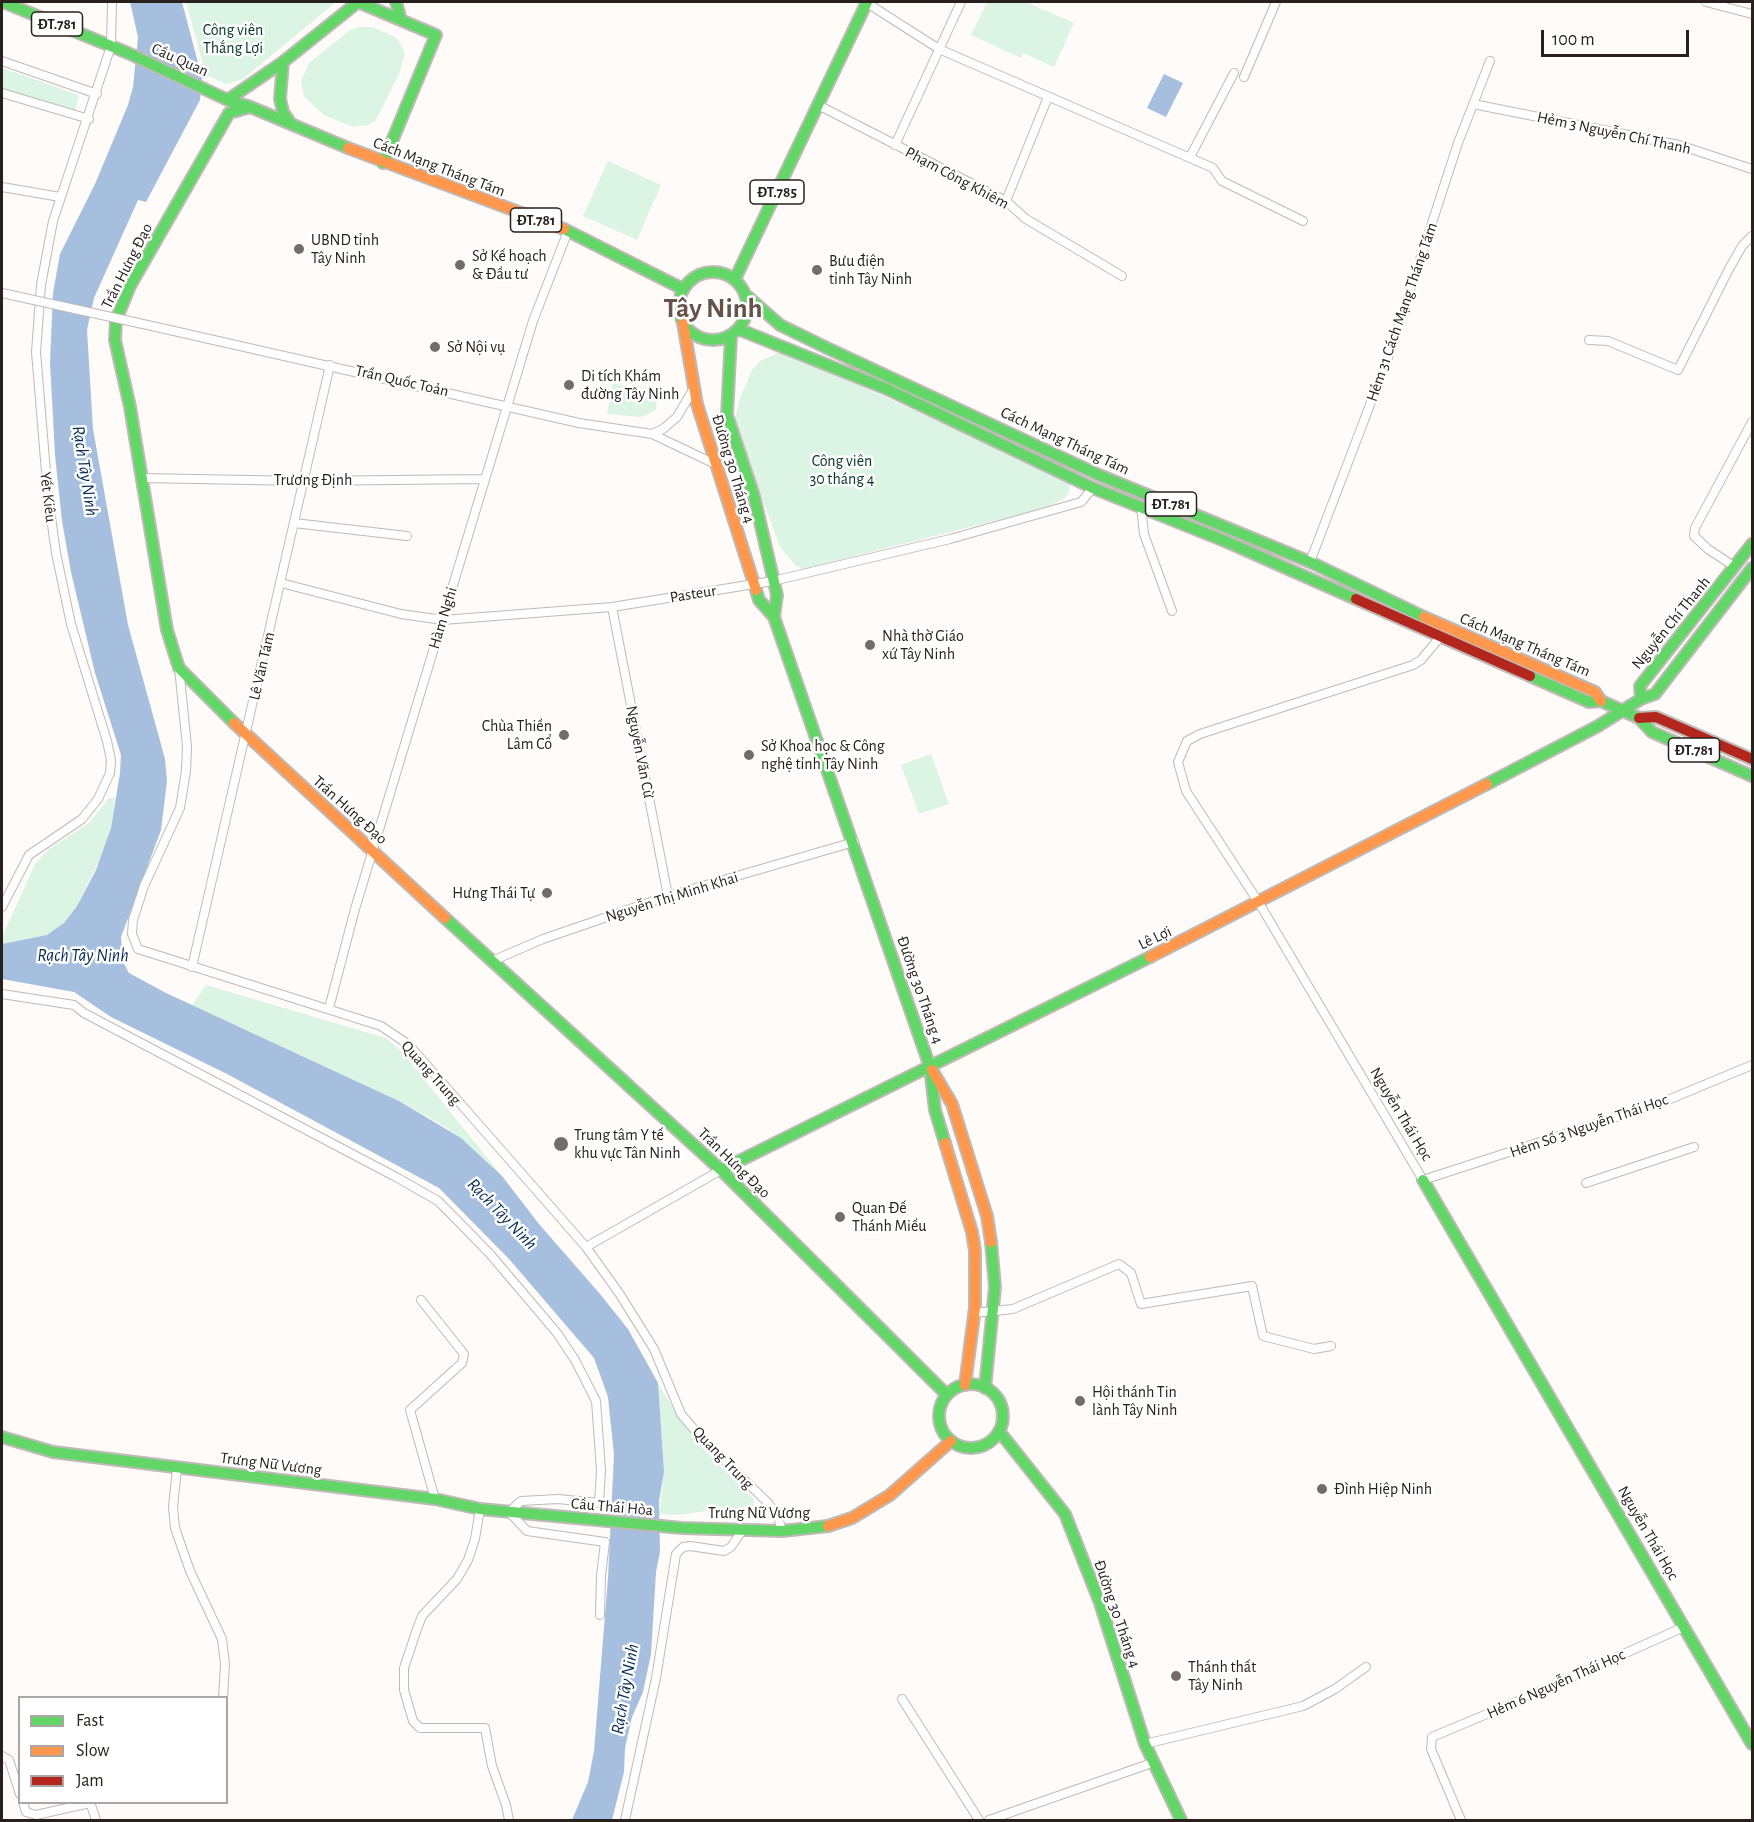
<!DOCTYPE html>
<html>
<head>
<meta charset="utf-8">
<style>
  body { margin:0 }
  #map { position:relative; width:1754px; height:1822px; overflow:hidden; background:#fefbf9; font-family:"Alegreya Sans",sans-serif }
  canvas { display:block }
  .frame { position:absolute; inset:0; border:3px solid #28201d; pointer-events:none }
  .legend { position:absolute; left:18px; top:1696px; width:210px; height:108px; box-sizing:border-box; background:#fff; border:2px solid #a9a6a5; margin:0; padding:8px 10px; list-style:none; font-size:18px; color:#28201d }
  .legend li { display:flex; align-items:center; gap:12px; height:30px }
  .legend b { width:30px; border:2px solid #a9a6a5 }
  .scale { position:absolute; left:1541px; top:30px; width:148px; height:27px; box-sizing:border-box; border:3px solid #28201d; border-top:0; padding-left:8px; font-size:18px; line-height:21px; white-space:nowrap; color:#28201d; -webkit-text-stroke:4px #fff; paint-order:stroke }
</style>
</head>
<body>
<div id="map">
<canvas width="1754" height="1822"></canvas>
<div class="frame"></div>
<ul class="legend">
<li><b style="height:8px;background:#63d668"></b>Fast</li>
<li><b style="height:8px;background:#ff974d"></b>Slow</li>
<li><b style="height:8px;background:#b3261e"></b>Jam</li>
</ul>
<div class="scale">100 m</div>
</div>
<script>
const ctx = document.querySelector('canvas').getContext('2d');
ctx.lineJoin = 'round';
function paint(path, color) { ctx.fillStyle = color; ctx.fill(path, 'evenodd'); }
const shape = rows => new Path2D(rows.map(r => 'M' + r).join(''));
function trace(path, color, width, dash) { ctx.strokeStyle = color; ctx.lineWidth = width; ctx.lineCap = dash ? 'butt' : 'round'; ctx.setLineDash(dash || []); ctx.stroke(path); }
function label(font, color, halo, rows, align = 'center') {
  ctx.font = font + ' "Alegreya Sans",sans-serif'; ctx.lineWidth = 5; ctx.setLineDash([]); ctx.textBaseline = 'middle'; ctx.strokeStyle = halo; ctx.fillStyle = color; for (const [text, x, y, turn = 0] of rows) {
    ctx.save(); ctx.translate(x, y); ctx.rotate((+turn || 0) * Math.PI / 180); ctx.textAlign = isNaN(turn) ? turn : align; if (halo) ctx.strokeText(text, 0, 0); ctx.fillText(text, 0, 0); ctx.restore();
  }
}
paint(shape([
  [186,2,336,2,243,79,226,84,206,75],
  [987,2,1026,2,1074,23,1054,67,1023,53,1021,58,971,35],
  [358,27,373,27,397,38,405,53,399,74,376,120,368,125,353,127,324,115,315,107,304,96,301,81,309,63,350,30],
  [2,68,79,95,75,111,2,89],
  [608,161,661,185,637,240,583,216],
  [780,352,796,357,1051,472,1069,484,1070,491,1065,498,1046,508,803,569,795,565,780,547,734,423,740,398,752,370,760,361],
  [613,383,658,393,656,410,642,417,607,414],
  [931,754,949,804,919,814,901,765],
  [109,798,115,798,111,828,104,850,77,906,64,924,47,935,2,944,2,937,35,864,49,849,89,823],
  [206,985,386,1038,402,1052,502,1176,461,1138,441,1124,399,1101,192,1005],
  [658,1383,678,1417,699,1444,754,1500,753,1511,746,1515,705,1511,680,1515,659,1514,664,1472]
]), '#dcf4e4');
paint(shape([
  [130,2,182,2,202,78,200,100,146,202,138,200,94,298,87,330,93,429,128,625,165,759,167,781,161,830,121,937,123,962,129,973,166,993,399,1101,461,1138,502,1176,539,1224,600,1294,628,1329,652,1372,658,1383,664,1472,659,1501,660,1552,656,1572,651,1654,643,1692,632,1717,625,1748,624,1772,612,1820,572,1820,588,1782,594,1751,608,1578,614,1455,608,1397,594,1358,509,1259,439,1188,227,1074,111,1017,74,992,2,979,2,944,47,935,64,923,77,906,96,870,111,828,120,773,121,755,95,673,71,572,62,521,55,455,50,362,53,293,60,254,95,184,128,105,133,87,138,37],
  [1164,74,1183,83,1166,117,1147,108]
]), '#a7bfde');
const street = shape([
  [1706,2,1752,14],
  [867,3,939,49,1213,168,1222,181,1303,221],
  [2,61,97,94],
  [1244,77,1276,2],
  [2,93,89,119],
  [1473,104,1679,145,1752,169],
  [818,105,1006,201,1026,219,1122,276],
  [895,145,961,2],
  [1190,157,1234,73],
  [2,187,60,197],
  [1006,201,1048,97],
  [152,326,579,423,652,434,715,464],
  [1589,340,1608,341,1678,370,1729,269,1742,246,1752,236],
  [652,434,663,429,677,417,694,388],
  [142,478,303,481,484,479],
  [1141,507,1144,534,1172,611],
  [294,523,407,536],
  [1310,562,1389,355,1458,143,1490,61],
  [1735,567,1708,549,1694,536,1695,528,1752,422],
  [281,583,401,614,443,620,612,607,773,581,950,539,1081,502,1093,488],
  [612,607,668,896],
  [1441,636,1421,660,1413,665,1200,734,1187,741,1178,762,1186,791,1259,903,1423,1180,1663,1102,1752,1065],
  [179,668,187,746,186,771,180,808,144,886,133,920,132,934,138,949,381,1026,409,1045,586,1247,619,1293,654,1349,681,1414,698,1434,769,1504,778,1517,782,1531],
  [2,907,29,855,82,819,98,799,110,773,111,760,107,741,71,624,56,553,48,496,36,352,41,285,53,221,111,46,112,2],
  [492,961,543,939,668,896,854,842],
  [192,967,330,365],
  [2,994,74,1005,84,1013,396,1177,438,1201,452,1215,490,1254,557,1333,575,1360,596,1401,601,1470,599,1503,558,1499,521,1501,509,1512,527,1531,605,1542,601,1576,600,1615],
  [329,1008,355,909,533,321,568,231],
  [1586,1183,1694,1147],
  [586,1247,721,1170],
  [421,1300,464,1354,462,1363,410,1410,435,1499],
  [974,1313,1013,1309,1119,1264,1131,1273,1141,1304,1252,1286,1263,1336,1314,1349,1331,1346],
  [177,1469,173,1507,175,1528,190,1571,222,1639,225,1664,223,1698],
  [480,1509,475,1539,468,1560,457,1579,422,1616,417,1629,404,1668,404,1690,413,1721,420,1728,485,1728,492,1766,506,1805,509,1820],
  [902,1699,979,1820],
  [1145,1744,1303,1706,1335,1689,1366,1667],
  [2,1756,9,1760,20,1794],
  [23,1802,26,1812,36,1815,90,1803],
  [90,1802,96,1820],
  [625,1820,656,1678,676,1554,683,1547,690,1546,724,1551,731,1547,742,1531],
  [989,1820,1152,1763],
  [1461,1820,1431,1749,1432,1737,1518,1701,1684,1627]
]);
const fast = shape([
  [3,2,128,53,232,102,248,106,348,148],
  [396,2,401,20],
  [283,62,280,99,283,112,291,124],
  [229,99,283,62,358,2,436,35,383,163],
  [564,229,683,289],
  '679 306a34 34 0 1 1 68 0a34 34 0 1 1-68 0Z',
  [735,279,867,2],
  [747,296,780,325,827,348,1099,475,1310,562,1424,617],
  [738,329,887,389,1093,488,1225,541,1356,599],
  [731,335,727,415,754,496,777,595,774,617],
  [756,590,759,600,774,617,930,1067,935,1110,945,1143],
  [1530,676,1589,702,1601,701,1639,718,1652,732,1752,776],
  [1641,699,1640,686,1752,544],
  [234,723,179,668,167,630,130,407,115,340,116,320,130,286,229,113,250,107],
  [1487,784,1598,726,1641,699,1655,694,1752,568],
  [445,918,721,1170,947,1395],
  [721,1170,1150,957],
  [1423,1180,1752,1744],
  '939 1416a32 32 0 1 1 64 0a32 32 0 1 1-64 0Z',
  [985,1388,995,1287,991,1242],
  [999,1431,1065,1514,1100,1603,1145,1744,1181,1820],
  [2,1437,53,1452,435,1499,480,1509,682,1528,782,1531,828,1526]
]);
const slow = shape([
  [348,148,564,229],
  [683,323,697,404,756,590],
  [1424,617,1595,692,1601,701],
  [234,723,445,918],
  [1150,957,1487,784],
  [932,1070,952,1104,987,1216,991,1242],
  [945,1143,972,1232,975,1251,975,1308,965,1385],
  [828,1526,852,1518,890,1495,951,1441]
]);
const jam = shape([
  [1356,599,1530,676],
  [1639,718,1656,717,1752,759]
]);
trace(street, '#bfbab7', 10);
trace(fast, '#bfbab7', 14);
trace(slow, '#bfbab7', 14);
trace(jam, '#bfbab7', 14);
trace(street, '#fffefe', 8);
trace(fast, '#63d668', 10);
trace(slow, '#ff974d', 10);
trace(jam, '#b3261e', 10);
const streetBridge = shape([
  [2,293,152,326]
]);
trace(streetBridge, '#bfbab7', 10, []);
trace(streetBridge, '#fffefe', 8);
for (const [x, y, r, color] of [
  [299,249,6,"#736d6a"],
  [460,265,6,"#736d6a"],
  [817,270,6,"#736d6a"],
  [435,347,6,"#736d6a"],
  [569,385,6,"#736d6a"],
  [870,645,6,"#736d6a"],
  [564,735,6,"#736d6a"],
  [749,755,6,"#736d6a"],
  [547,893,6,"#736d6a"],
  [561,1144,8,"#736d6a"],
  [840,1217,6,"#736d6a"],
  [1080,1401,6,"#736d6a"],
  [1322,1489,6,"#736d6a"],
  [1176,1676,6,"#736d6a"]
]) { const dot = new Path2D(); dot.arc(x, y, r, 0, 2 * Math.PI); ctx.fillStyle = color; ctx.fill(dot); trace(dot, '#fff', 2); }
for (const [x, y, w] of [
  [57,24,51],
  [777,192,54],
  [536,220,51],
  [1171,504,51],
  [1694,750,51]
]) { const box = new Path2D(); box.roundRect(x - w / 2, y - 12, w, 24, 4.5); ctx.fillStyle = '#fff'; ctx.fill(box); trace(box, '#28201d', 1.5); }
label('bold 15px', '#28201d', null, [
  ["ĐT.781",57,24],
  ["ĐT.785",777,192],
  ["ĐT.781",536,220],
  ["ĐT.781",1171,504],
  ["ĐT.781",1694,750]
]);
label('16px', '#02351f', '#fff', [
  ["Công viên",233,30],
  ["Thắng Lợi",233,48],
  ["Công viên",842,461],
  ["30 tháng 4",842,479]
]);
label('16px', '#28201d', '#fff', [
  ["Cầu Quan",180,60,24],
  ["Hẻm 3 Nguyễn Chí Thanh",1614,133,12],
  ["Cách Mạng Tháng Tám",439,167,21],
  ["Phạm Công Khiêm",957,178,28],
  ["Trần Hưng Đạo",127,266,-63],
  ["Hẻm 31 Cách Mạng Tháng Tám",1402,312,-71],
  ["Trần Quốc Toản",402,381,13],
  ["Cách Mạng Tháng Tám",1065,441,25],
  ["Đường 30 Tháng 4",733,469,73],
  ["Trương Định",313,480],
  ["Yết Kiêu",48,497,83],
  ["Pasteur",693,594,-9],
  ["Hàm Nghi",443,618,-73],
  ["Nguyễn Chí Thanh",1671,623,-51],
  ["Cách Mạng Tháng Tám",1525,645,23],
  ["Lê Văn Tám",262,666,-77],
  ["Nguyễn Văn Cừ",640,752,79],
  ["Trần Hưng Đạo",350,810,42],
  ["Nguyễn Thị Minh Khai",672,897,-17],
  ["Lê Lợi",1155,938,-26],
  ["Đường 30 Tháng 4",920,990,71],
  ["Quang Trung",431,1073,48],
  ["Nguyễn Thái Học",1401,1114,59],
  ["Hẻm Số 3 Nguyễn Thái Học",1589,1126,-19],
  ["Trần Hưng Đạo",734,1163,44],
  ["Quang Trung",723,1458,46],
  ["Trưng Nữ Vương",271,1464,7],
  ["Cầu Thái Hòa",612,1507,5],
  ["Trưng Nữ Vương",759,1513],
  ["Nguyễn Thái Học",1648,1533,60],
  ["Đường 30 Tháng 4",1117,1614,71],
  ["Hẻm 6 Nguyễn Thái Học",1556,1684,-24]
]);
label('16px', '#28201d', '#fff', [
  ["UBND tỉnh",311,240],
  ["Tây Ninh",311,258],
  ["Sở Kế hoạch",472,256],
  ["& Đầu tư",472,274],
  ["Bưu điện",829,261],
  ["tỉnh Tây Ninh",829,279],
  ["Sở Nội vụ",447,347],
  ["Di tích Khám",581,376],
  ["đường Tây Ninh",581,394],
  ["Nhà thờ Giáo",882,636],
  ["xứ Tây Ninh",882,654],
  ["Chùa Thiền",552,726,"right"],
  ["Lâm Cổ",552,744,"right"],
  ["Sở Khoa học & Công",761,746],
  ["nghệ tỉnh Tây Ninh",761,764],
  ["Hưng Thái Tự",535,893,"right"],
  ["Trung tâm Y tế",574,1135],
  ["khu vực Tân Ninh",574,1153],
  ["Quan Đế",852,1208],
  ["Thánh Miếu",852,1226],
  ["Hội thánh Tin",1092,1392],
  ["lành Tây Ninh",1092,1410],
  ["Đình Hiệp Ninh",1334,1489],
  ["Thánh thất",1188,1667],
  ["Tây Ninh",1188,1685]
], 'left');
label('italic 18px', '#052953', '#fff', [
  ["Rạch Tây Ninh",85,471,81],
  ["Rạch Tây Ninh",83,956],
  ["Rạch Tây Ninh",502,1214,46],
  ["Rạch Tây Ninh",625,1689,-80]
]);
label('bold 28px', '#65524a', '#fff', [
  ["Tây Ninh",713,309]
]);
</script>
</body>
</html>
